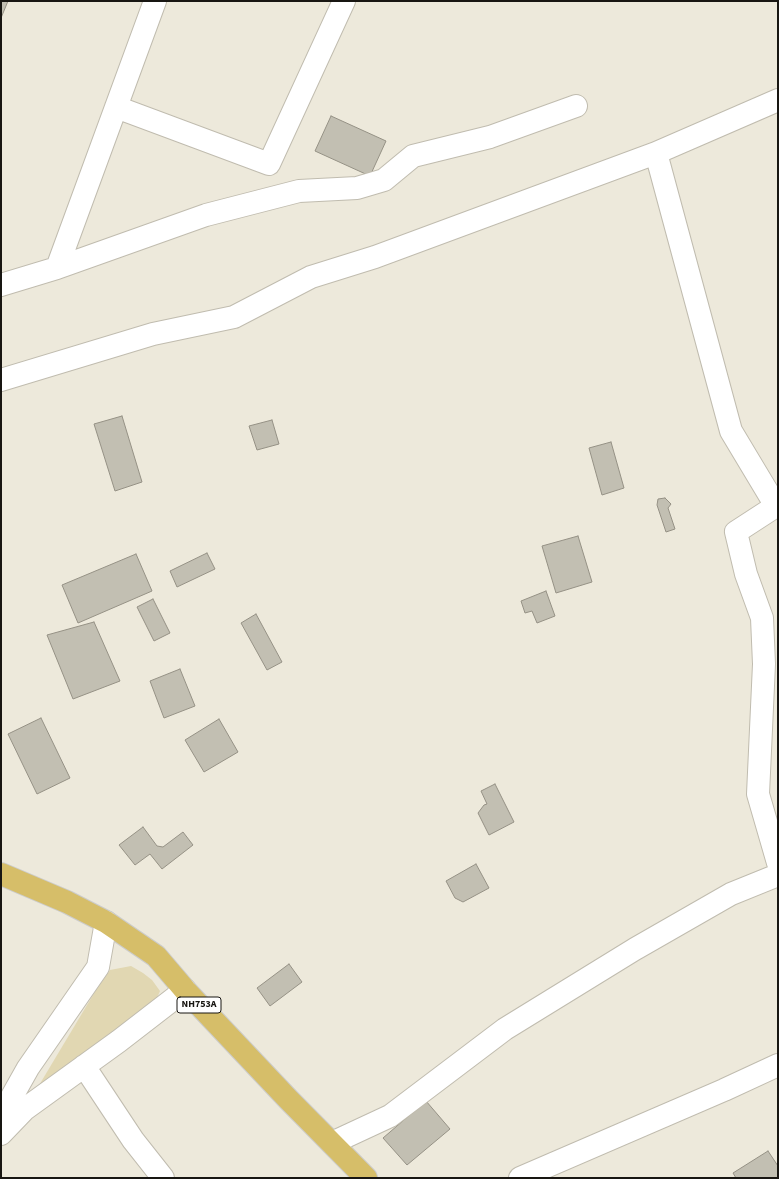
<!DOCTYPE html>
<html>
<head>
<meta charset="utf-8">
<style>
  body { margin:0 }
  #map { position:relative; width:779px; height:1179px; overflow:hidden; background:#ede9db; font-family:"Source Sans 3",sans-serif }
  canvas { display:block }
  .frame { position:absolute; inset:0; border:2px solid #181612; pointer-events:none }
</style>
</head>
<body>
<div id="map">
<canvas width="779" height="1179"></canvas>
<div class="frame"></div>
</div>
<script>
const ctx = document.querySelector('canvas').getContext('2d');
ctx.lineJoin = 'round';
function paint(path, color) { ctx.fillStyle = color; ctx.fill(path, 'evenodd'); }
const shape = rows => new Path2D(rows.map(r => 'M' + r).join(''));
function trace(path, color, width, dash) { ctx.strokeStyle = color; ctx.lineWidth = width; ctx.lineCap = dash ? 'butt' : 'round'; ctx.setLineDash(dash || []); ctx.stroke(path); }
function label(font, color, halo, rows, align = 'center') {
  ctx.font = font + ' "Source Sans 3",sans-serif'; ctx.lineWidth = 3.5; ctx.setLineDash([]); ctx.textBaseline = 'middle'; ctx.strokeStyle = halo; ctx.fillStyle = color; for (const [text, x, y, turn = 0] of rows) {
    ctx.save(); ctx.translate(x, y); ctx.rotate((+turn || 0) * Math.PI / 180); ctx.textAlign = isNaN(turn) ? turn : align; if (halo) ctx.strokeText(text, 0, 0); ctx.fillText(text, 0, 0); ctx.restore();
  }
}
paint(shape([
  [131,966,143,973,152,980,160,991,152,1009,35,1092,96,990,110,970]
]), '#e1d7b2');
const building = shape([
  [1,1,8,1,1,18,1,1],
  [331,116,386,141,370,176,315,151,331,116],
  [122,416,142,482,115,491,94,424,122,416],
  [272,420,279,444,257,450,249,426,272,420],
  [611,442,624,488,602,495,589,448,611,442],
  [665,498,671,504,668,508,675,529,666,532,657,505,658,499,665,498],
  [578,536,592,582,556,593,542,546,578,536],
  [207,553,215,569,177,587,170,571,207,553],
  [136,554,152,591,78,623,62,585,136,554],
  [546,591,555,616,537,623,532,611,525,613,521,601,546,591],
  [153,599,170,633,154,641,137,607,153,599],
  [256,614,282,662,267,670,241,623,256,614],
  [94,622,120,681,73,699,47,635,94,622],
  [180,669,195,706,164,718,150,681,180,669],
  [41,718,70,778,37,794,8,734,41,718],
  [219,719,238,752,204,772,185,740,219,719],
  [495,784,514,822,489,835,478,813,484,805,487,804,481,791,495,784],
  [143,827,157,846,163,847,183,832,193,845,162,869,150,854,135,865,119,845,143,827],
  [476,864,489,888,463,902,455,898,446,881,476,864],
  [289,964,302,982,270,1006,257,988,289,964],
  [426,1101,450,1129,407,1165,383,1138,426,1101],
  [768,1151,778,1166,778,1178,736,1178,733,1173,768,1151]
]);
paint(building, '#c2bfb2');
trace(building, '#959185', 1);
const minor = shape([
  [778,100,656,153,731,431,776,506,778,505],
  [116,107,269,164,344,1],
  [57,268,206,215,299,191,357,188,384,180,413,156,490,137,576,106],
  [1,285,57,268,155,1],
  [1,380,153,334,234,317,311,277,375,257,656,153],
  [776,506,736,532,746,574,762,618,764,664,758,794,778,863],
  [84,1066,133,1140,163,1178],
  [1,1116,28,1068,98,967,106,922],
  [1,1134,25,1109,119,1041,185,990],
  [332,1143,390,1116,505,1029,635,949,731,894,778,875],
  [520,1178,724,1090,778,1065]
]);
const highway = shape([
  [1,874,67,902,106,922,156,956,185,990,288,1099,366,1178]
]);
trace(minor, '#c0bcaf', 24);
trace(highway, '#cccccb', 24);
trace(minor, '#fff', 22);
trace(highway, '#d6be69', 22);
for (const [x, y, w] of [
  [199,1005,44]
]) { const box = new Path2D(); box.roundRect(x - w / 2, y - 8, w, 16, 3); ctx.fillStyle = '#fff'; ctx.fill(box); trace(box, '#181612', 1); }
label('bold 10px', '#181612', null, [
  ["NH753A",199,1005]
]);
</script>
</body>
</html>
